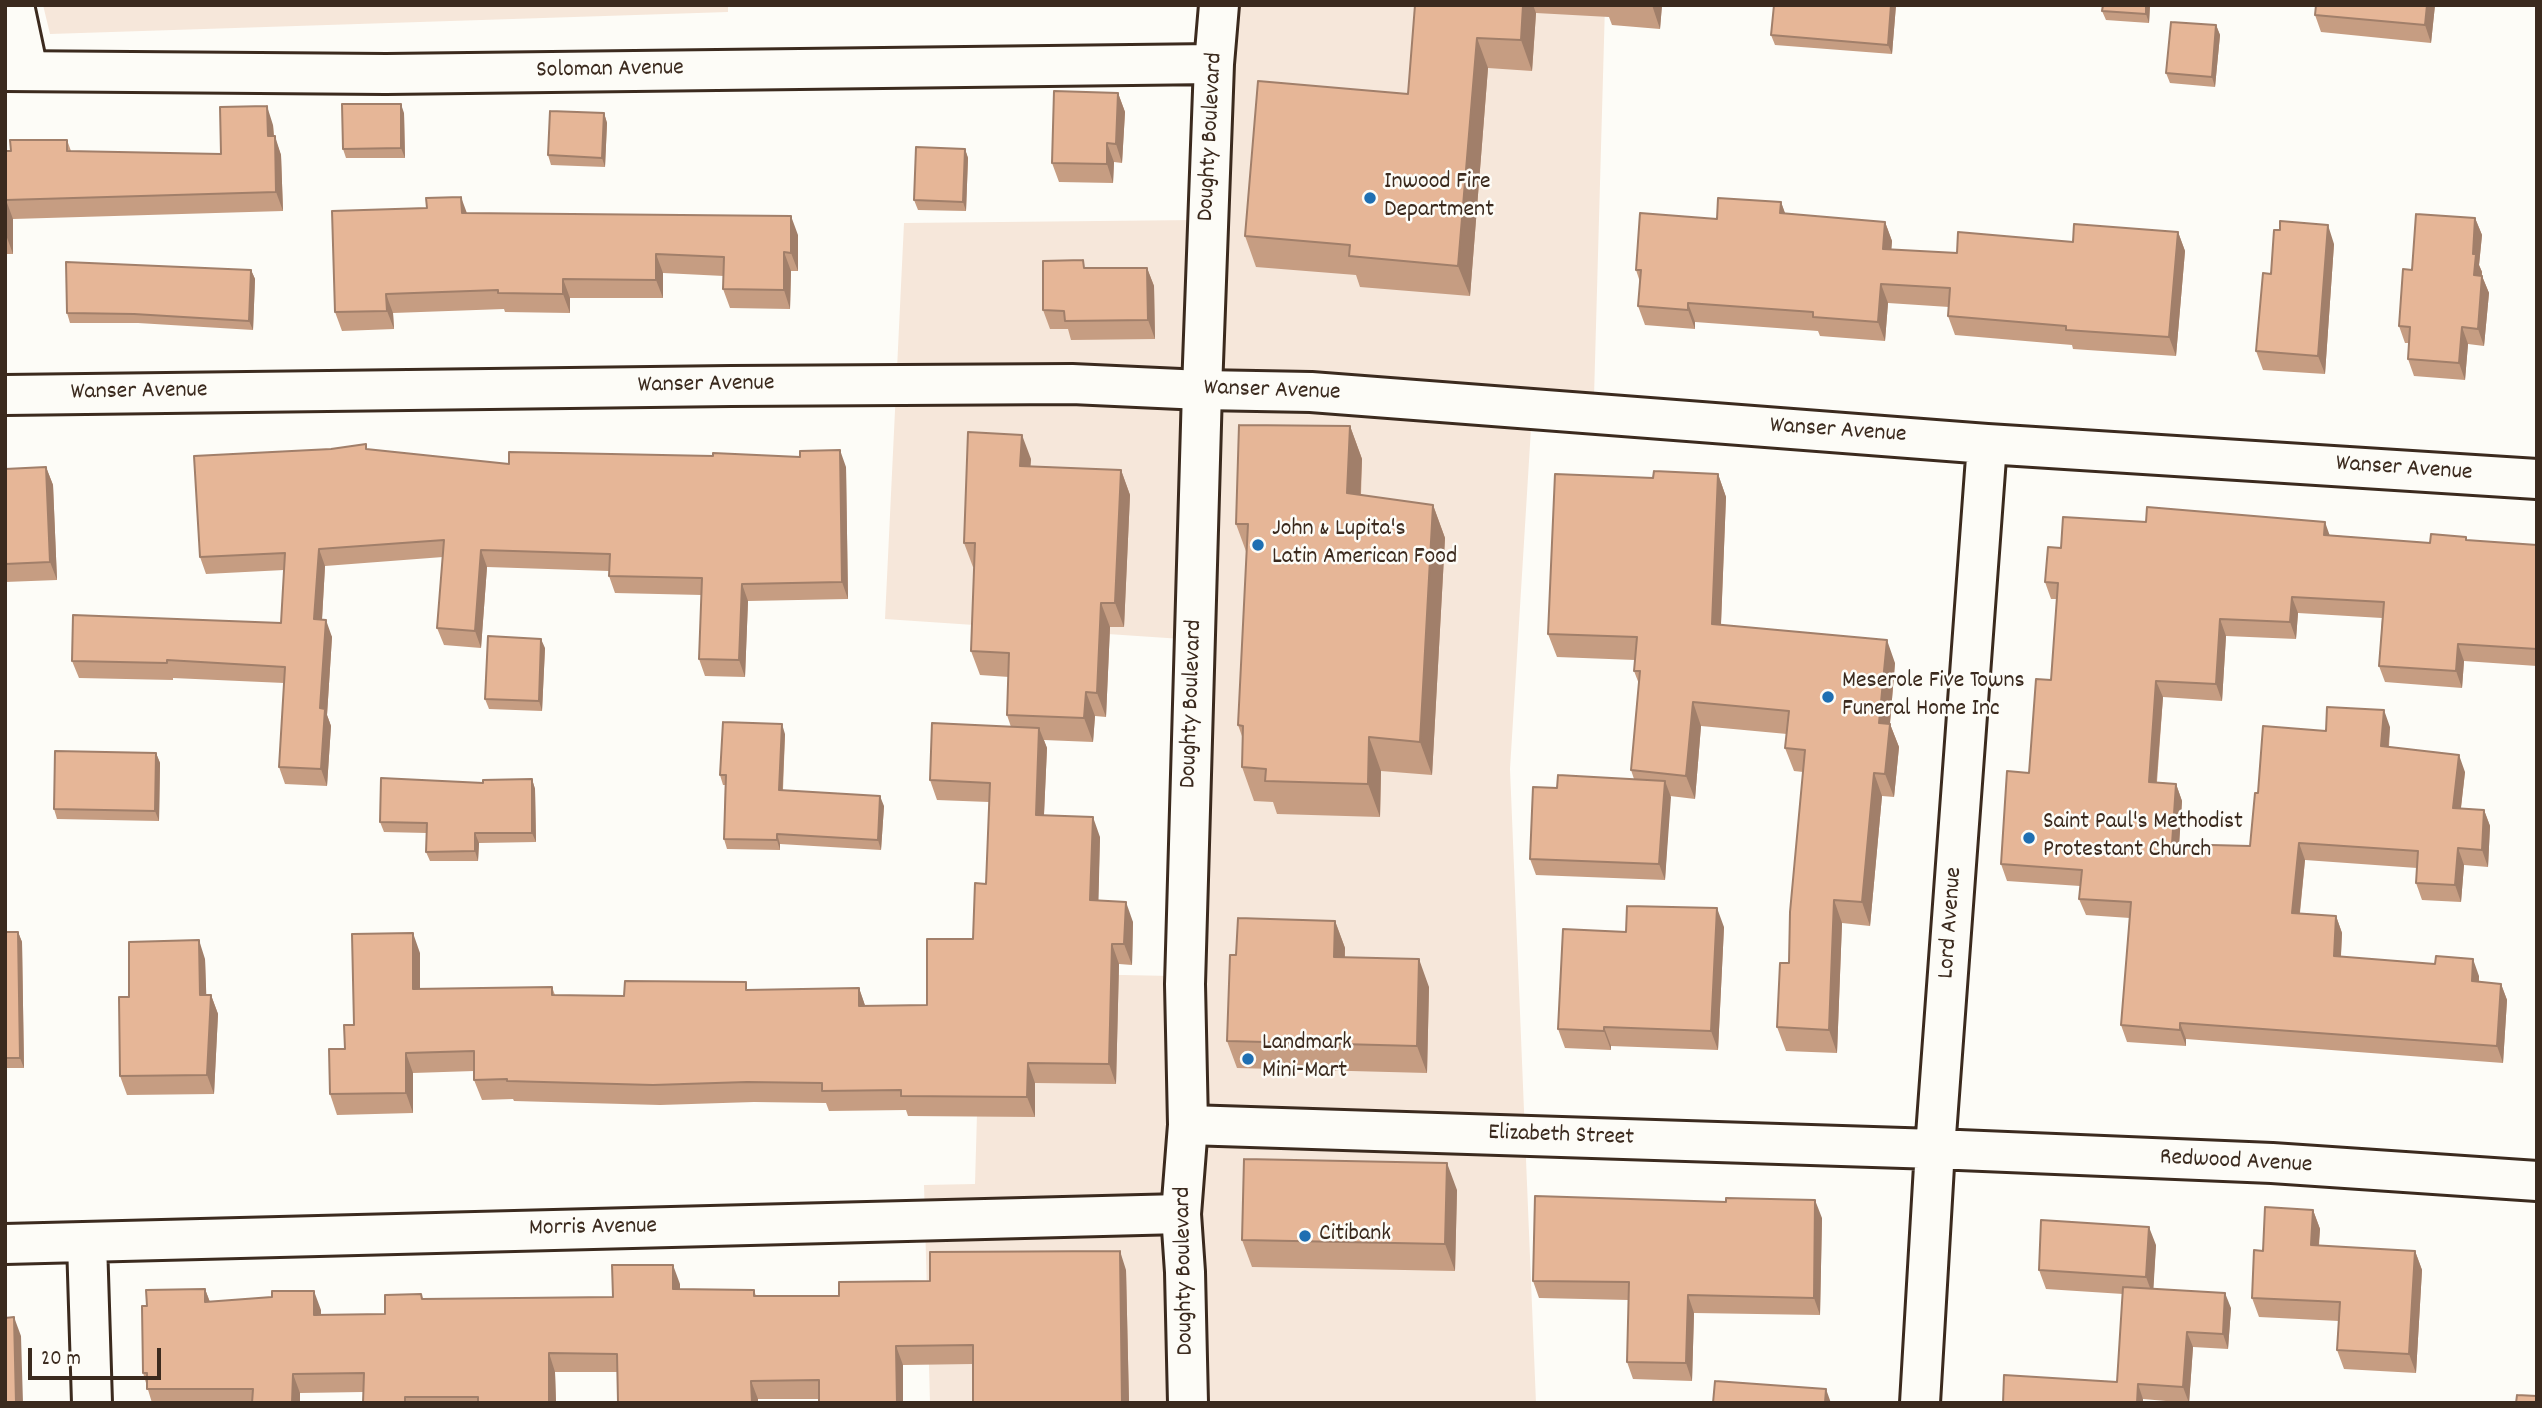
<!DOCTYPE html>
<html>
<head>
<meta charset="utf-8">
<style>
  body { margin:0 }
  #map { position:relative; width:2542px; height:1408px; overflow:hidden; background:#fdfcf7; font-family:Dekko,sans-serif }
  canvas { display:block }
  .frame { position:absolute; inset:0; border:7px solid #3b2a1e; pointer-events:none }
  .scale { position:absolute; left:28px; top:1348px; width:133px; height:32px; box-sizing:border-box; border:4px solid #3b2a1e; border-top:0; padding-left:9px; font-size:21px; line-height:24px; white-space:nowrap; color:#3b2a1e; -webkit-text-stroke:5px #fdfcf7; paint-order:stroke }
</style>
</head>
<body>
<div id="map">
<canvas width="2542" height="1408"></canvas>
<div class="frame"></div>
<div class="scale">20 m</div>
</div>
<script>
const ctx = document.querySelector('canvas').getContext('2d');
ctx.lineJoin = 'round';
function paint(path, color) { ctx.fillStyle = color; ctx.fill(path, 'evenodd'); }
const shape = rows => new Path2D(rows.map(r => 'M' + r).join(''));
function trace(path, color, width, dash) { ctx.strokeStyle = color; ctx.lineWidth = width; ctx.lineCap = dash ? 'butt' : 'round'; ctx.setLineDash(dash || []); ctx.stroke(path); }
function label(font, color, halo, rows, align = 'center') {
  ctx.font = font + ' Dekko,sans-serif'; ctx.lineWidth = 5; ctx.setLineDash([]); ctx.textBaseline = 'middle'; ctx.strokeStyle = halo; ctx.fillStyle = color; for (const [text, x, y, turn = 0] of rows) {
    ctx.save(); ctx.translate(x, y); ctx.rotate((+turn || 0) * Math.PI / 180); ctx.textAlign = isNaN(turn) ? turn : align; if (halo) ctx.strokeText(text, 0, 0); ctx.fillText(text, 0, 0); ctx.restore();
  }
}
paint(shape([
  [43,5,728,5,728,12,50,34],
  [1212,5,1605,5,1594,397,1533,396,1510,769,1536,1403,930,1403,924,1185,975,1184,981,972,1171,976,1182,639,885,619,904,223,1196,220]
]), '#f6e7da');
const street = shape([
  [14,5,28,71],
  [5,395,731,386,1072,384,1202,390,1311,392,1987,444,2537,479],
  [1188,1125,1935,1149,2272,1163,2537,1181],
  [87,1242,92,1403],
  [5,1244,1181,1214],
  [1920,1403,1935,1149,1987,444]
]);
const secondary = shape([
  [5,71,386,74,1214,64],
  [1188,1403,1185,1272,1181,1214,1188,1125,1185,984,1202,390,1214,64,1219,5]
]);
trace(street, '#3b2a1e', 44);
trace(secondary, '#3b2a1e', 44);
trace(street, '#fdfcf7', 38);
trace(secondary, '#fdfcf7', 38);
paint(shape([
  [1103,5,1130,5,1130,7],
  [1415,5,1662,5,1660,29,1612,25,1609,17,1536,13,1532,71,1488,68,1470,296,1360,287,1356,275,1256,267,1245,236,1408,94],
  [1774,5,1896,5,1892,54,1775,45,1771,35],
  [2150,5,2149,23,2106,20,2102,11],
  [2316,5,2435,5,2431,43,2321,32,2315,15],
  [2216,25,2220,35,2215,87,2170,83,2166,73],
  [1118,93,1125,112,1122,163,1114,162,1113,183,1059,182,1052,163],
  [404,113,405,158,346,158,343,149],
  [604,113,607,123,605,167,551,165,548,155],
  [273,125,274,136,281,155,283,211,13,219,13,254,5,254,5,151,11,151,67,140,71,151,221,154],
  [965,149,968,158,966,211,918,210,914,200],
  [1781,202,1785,214,1885,222,1892,241,1891,250,1957,253,2178,232,2185,251,2176,356,2073,349,2072,345,1955,335,1948,316,1949,307,1888,303,1885,341,1820,336,1818,331,1695,322,1695,329,1645,325,1638,306,1640,282,1636,270,1717,219],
  [467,213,798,235,798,271,791,271,790,309,730,308,723,289,724,276,663,273,663,298,570,298,570,313,505,312,504,309,393,313,394,329,342,331,335,312],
  [2475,218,2482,235,2479,265,2482,272,2482,276,2489,293,2484,346,2468,344,2465,380,2414,376,2408,359,2409,343,2405,343,2399,326,2412,270],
  [2334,244,2325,374,2263,370,2256,351,2271,274],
  [1086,268,1147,268,1154,286,1155,339,1071,340,1068,329,1050,329,1043,310],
  [251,270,255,279,253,330,138,323,70,323,67,313],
  [1350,426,1362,459,1361,495,1433,505,1445,538,1432,775,1381,771,1380,817,1277,814,1273,802,1254,801,1242,767,1243,739,1238,725,1247,554,1236,524],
  [366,444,367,449,509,464,846,467,848,599,748,601,745,677,705,676,699,659,702,595,615,593,609,576,609,571,487,567,481,648,444,645,437,628,443,557,325,566,322,620,332,637,327,715,331,726,327,786,285,784,279,767,284,683,173,678,173,680,79,678,72,661,281,623,284,570,206,574,200,557,331,449],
  [1031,459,1030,466,1121,470,1130,495,1124,627,1110,627,1106,717,1095,716,1093,742,1044,740,1047,748,1044,815,1100,837,1098,901,1133,922,1132,965,1119,964,1116,1084,1035,1083,1035,1117,908,1116,906,1110,829,1111,826,1103,754,1102,660,1105,514,1101,513,1099,482,1100,474,1080,474,1071,413,1073,413,1113,337,1115,330,1094,354,1025,420,953,420,989,552,987,555,995,624,996,748,990,859,988,865,1006,927,1005,973,939,986,884,989,802,937,800,930,780,1011,727,1007,715,1009,677,980,675,971,651,975,567,973,567,964,543],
  [46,467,53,485,57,580,5,582,5,469],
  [1718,474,1726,497,1721,625,1895,663,1890,724,1899,747,1894,797,1882,796,1870,926,1842,923,1837,1053,1786,1051,1777,1027,1789,963,1803,772,1794,771,1785,748,1787,734,1701,726,1695,799,1670,796,1665,880,1536,875,1530,859,1557,788,1634,779,1631,770,1639,684,1634,671,1635,660,1557,657,1548,634,1653,478],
  [2330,535,2430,543,2467,540,2537,545,2537,666,2464,661,2462,688,2385,682,2379,666,2382,618,2298,613,2296,639,2226,636,2222,701,2163,697,2157,782,2176,784,2182,801,2179,844,2250,846,2258,793,2326,731,2390,727,2389,747,2465,772,2461,808,2484,810,2490,826,2488,867,2464,865,2461,902,2422,900,2416,883,2417,868,2305,860,2300,913,2336,916,2342,933,2341,956,2479,976,2479,982,2501,984,2507,1000,2503,1063,2186,1039,2186,1046,2127,1042,2121,1025,2130,918,2086,915,2079,899,2080,886,2007,881,2001,864,2029,773,2051,680,2057,599,2051,599,2045,582,2061,548],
  [545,648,542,711,489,709,485,699],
  [785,734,783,790,884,806,881,850,780,844,780,850,727,849,724,839,725,785,723,785,720,775],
  [156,753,160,763,159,821,57,819,54,809],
  [532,779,535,789,536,842,479,843,478,861,430,861,426,852,427,833,384,832,380,822,483,783],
  [1335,921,1345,948,1345,957,1429,987,1427,1073,1237,1068,1227,1041,1236,955],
  [1724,927,1718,1050,1611,1046,1611,1050,1565,1048,1558,1029,1626,932],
  [5,932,18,932,22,942,24,1068,5,1068],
  [205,959,206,995,211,995,218,1014,214,1094,127,1095,120,1076,129,997],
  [1457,1190,1455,1271,1252,1267,1242,1240],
  [2313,1210,2320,1229,2319,1246,2415,1251,2422,1270,2416,1373,2344,1369,2337,1350,2339,1321,2259,1317,2252,1298],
  [1822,1218,1820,1315,1694,1313,1692,1381,1633,1379,1627,1362,1629,1300,1539,1298,1533,1281],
  [2156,1245,2153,1289,2231,1308,2228,1349,2193,1347,2189,1403,2143,1399,2117,1382,2123,1294,2046,1289,2039,1270],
  [1126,1270,1129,1403,973,1403,973,1364,903,1365,819,1399,758,1399,758,1403,618,1403,618,1372,555,1372,556,1403,363,1403,364,1392,300,1393,300,1403,152,1403,143,1373,147,1306,205,1289,210,1302,321,1310,321,1315,385,1314,421,1294,423,1299,613,1297,680,1284,680,1289,754,1290,756,1296,839,1296,930,1281]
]), '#c69d82');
paint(shape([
  [1523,5,1533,5,1536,13,1532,71,1521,40],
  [1652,5,1662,5,1660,29],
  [1891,5,1896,5,1892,54,1888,45],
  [2146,5,2150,5,2149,23,2146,14],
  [2427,5,2435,5,2431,43,2425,25],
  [2216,25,2220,35,2215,87,2212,77],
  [1477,38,1488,68,1470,296,1458,266],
  [1118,93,1125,112,1122,163,1116,144],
  [401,104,404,113,405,158,401,148],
  [267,106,273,125,275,155,268,136],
  [604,113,607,123,605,167,602,158],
  [275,136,281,155,283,211,276,192],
  [1107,143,1114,162,1113,183,1107,164],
  [965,149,968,158,966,211,963,202],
  [461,197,468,216,462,213],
  [6,200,13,219,13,254,6,235],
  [1781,202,1788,221,1780,213],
  [791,216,798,235,798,271,791,253],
  [2475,218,2482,235,2479,265,2482,272,2480,292,2474,275,2473,254],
  [1885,222,1892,241,1890,268,1883,249],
  [2328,225,2334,244,2325,374,2318,356],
  [2178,232,2185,251,2176,356,2169,337],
  [784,252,791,271,790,309,784,290],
  [656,254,663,273,663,298,656,280],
  [1147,268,1154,286,1155,339,1148,320],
  [251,270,255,279,253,330,249,321],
  [2482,276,2489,293,2484,346,2478,329],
  [563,279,570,298,570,313,563,294],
  [1881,284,1888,303,1885,341,1878,322],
  [386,294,393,313,394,329,387,311],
  [1688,303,1695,322,1695,329,1688,310],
  [2462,327,2468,344,2465,380,2459,363],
  [1350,426,1362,459,1359,526,1347,493],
  [1022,435,1031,459,1029,490,1020,466],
  [840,450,846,467,848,599,842,582],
  [46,467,53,485,57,580,50,562],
  [1121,470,1130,495,1124,627,1115,603],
  [1718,474,1726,497,1720,647,1712,624],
  [1433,505,1445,538,1432,775,1420,742],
  [2325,522,2331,539,2324,535],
  [319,549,325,566,321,636,314,619],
  [481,550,487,567,481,648,475,631],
  [742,584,748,601,745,677,739,660],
  [2292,597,2298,613,2296,639,2290,622],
  [1101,603,1110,627,1106,717,1097,693],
  [2220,619,2226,636,2222,701,2216,684],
  [326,620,332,637,327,715,331,726,327,786,321,769,320,708],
  [541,639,545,648,542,711,539,701],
  [1887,640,1895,663,1888,746,1879,723],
  [2458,644,2464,661,2462,688,2456,671],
  [2156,681,2163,697,2155,799,2149,782],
  [1086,692,1095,716,1093,742,1084,718],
  [1693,702,1701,726,1695,799,1686,776],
  [2384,710,2390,727,2387,763,2381,746],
  [782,724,785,734,782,800,779,790],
  [1890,724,1899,747,1894,797,1885,774],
  [1039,728,1047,748,1043,835,1036,815],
  [1369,737,1381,771,1380,817,1368,784],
  [156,753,160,763,159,821,155,811],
  [2459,755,2465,772,2459,824,2453,808],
  [1874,773,1882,796,1870,926,1862,902],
  [532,779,535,789,536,842,532,833],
  [1665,781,1671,797,1665,880,1659,864],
  [2176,784,2182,801,2178,861,2172,844],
  [880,796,884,806,881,850,878,840],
  [2484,810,2490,826,2488,867,2482,850],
  [1093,817,1100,837,1098,920,1090,900],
  [475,833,479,843,478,861,475,851],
  [777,834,780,844,780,850,777,840],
  [2299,843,2305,860,2298,929,2292,913],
  [2458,848,2464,865,2461,902,2455,885],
  [1834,900,1842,923,1837,1053,1829,1030],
  [1126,902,1133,922,1132,965,1124,944],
  [1717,908,1724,927,1718,1050,1711,1031],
  [2336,916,2342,933,2340,972,2334,956],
  [1335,921,1345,948,1344,985,1334,957],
  [18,932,22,942,24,1068,20,1058],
  [413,933,420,953,420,1009,413,989],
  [199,940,205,959,207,1014,200,995],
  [1112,944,1119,964,1116,1084,1109,1064],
  [1419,959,1429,987,1427,1073,1417,1046],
  [2473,959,2479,976,2478,998,2472,981],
  [2501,984,2507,1000,2503,1063,2497,1046],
  [859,988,866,1008,859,1006],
  [211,995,218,1014,214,1094,207,1075],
  [2180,1023,2186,1039,2186,1046,2180,1030],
  [1604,1027,1611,1046,1611,1050,1604,1031],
  [406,1053,413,1073,413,1113,406,1093],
  [1028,1063,1035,1083,1035,1117,1027,1097],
  [1447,1163,1457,1190,1455,1271,1445,1244],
  [1815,1200,1822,1218,1820,1315,1814,1298],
  [2313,1210,2320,1229,2317,1264,2311,1245],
  [2149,1227,2156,1245,2153,1296,2146,1277],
  [1120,1251,1126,1270,1129,1403,1122,1403],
  [2415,1251,2422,1270,2416,1373,2409,1354],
  [673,1265,680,1284,680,1308,673,1289],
  [205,1289,212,1308,205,1302],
  [314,1291,321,1310,321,1334,314,1315],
  [2225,1293,2231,1308,2228,1349,2223,1334],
  [1688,1295,1694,1313,1692,1381,1686,1363],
  [14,1317,21,1336,23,1403,16,1403],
  [2187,1332,2193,1347,2189,1403,2183,1387],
  [896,1346,903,1365,903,1403,897,1403],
  [549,1353,555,1372,556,1403,549,1403],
  [293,1374,300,1393,300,1403,292,1403],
  [751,1381,758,1399,758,1403,752,1403],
  [2138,1384,2143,1399,2143,1403,2137,1403],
  [1826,1389,1831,1403,1825,1403]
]), '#a17f6a');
const building = shape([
  [1415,5,1523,5,1521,40,1477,38,1458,266,1349,256,1350,245,1245,236,1258,81,1408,94,1415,5],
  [1774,5,1891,5,1888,45,1771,35,1774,5],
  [2103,5,2146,5,2146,14,2102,11,2103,5],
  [2316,5,2427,5,2425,25,2315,15,2316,5],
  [2171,22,2216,25,2212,77,2166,73,2171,22],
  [1054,91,1118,93,1116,144,1107,143,1107,164,1052,163,1054,91],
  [342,104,401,104,401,148,343,149,342,104],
  [267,106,268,136,275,136,276,192,6,200,5,235,5,151,11,151,10,140,67,140,67,151,221,154,220,107,267,106],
  [550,111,604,113,602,158,548,155,550,111],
  [916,147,965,149,963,202,914,200,916,147],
  [461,197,462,213,791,216,791,253,784,252,784,290,723,289,724,257,656,254,656,280,563,279,563,294,498,293,498,290,386,294,387,311,335,312,332,211,427,208,426,198,461,197],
  [1718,198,1781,202,1780,213,1885,222,1883,249,1957,253,1958,232,2073,242,2074,224,2178,232,2169,337,2066,330,2066,326,1948,316,1950,288,1881,284,1878,322,1813,317,1813,312,1688,303,1688,310,1638,306,1641,270,1636,270,1640,213,1717,219,1718,198],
  [2416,214,2475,218,2473,254,2476,254,2474,275,2482,276,2478,329,2462,327,2459,363,2408,359,2410,327,2399,326,2403,269,2412,270,2416,214],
  [2280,221,2328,225,2318,356,2256,351,2263,273,2271,274,2274,230,2280,230,2280,221],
  [1083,260,1084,268,1147,268,1148,320,1065,321,1064,311,1043,310,1043,261,1083,260],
  [66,262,251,270,249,321,134,314,67,313,66,262],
  [1239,425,1350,426,1347,493,1433,505,1420,742,1369,737,1368,784,1265,781,1266,769,1242,767,1243,726,1238,725,1248,524,1236,524,1239,425],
  [968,432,1022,435,1020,466,1121,470,1115,603,1101,603,1097,693,1086,692,1084,718,1007,715,1009,653,971,651,975,543,964,543,968,432],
  [366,444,366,449,509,464,509,452,713,456,713,453,800,457,800,451,840,450,842,582,742,584,739,660,699,659,702,578,609,576,610,554,481,550,475,631,437,628,444,540,319,549,314,619,326,620,320,708,325,709,321,769,279,767,285,667,167,660,167,663,72,661,73,615,281,623,285,553,200,557,194,456,331,449,366,444],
  [46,467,50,562,5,564,5,469,46,467],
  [1654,471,1718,474,1712,624,1887,640,1879,723,1890,724,1885,774,1874,773,1862,902,1834,900,1829,1030,1777,1027,1780,963,1789,963,1790,912,1805,750,1785,748,1789,711,1693,702,1686,776,1631,770,1640,671,1634,671,1637,637,1548,634,1555,474,1653,478,1654,471],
  [2147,507,2325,522,2324,535,2430,543,2431,534,2466,537,2466,540,2537,545,2537,649,2458,644,2456,671,2379,666,2384,602,2292,597,2290,622,2220,619,2216,684,2156,681,2149,782,2176,784,2172,844,2250,846,2255,793,2258,793,2263,726,2326,731,2327,707,2384,710,2381,746,2459,755,2453,808,2484,810,2482,850,2458,848,2455,885,2416,883,2418,851,2299,843,2292,913,2336,916,2334,956,2435,964,2436,956,2473,959,2472,981,2501,984,2497,1046,2180,1023,2180,1030,2121,1025,2131,902,2079,899,2082,870,2001,864,2007,771,2029,773,2036,679,2051,680,2058,583,2045,582,2048,547,2061,548,2063,517,2146,522,2147,507],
  [488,636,541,639,539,701,485,699,488,636],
  [723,722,782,724,779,790,880,796,878,840,777,834,777,840,724,839,726,775,720,775,723,722],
  [932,723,1039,728,1036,815,1093,817,1090,900,1126,902,1124,944,1112,944,1109,1064,1028,1063,1027,1097,901,1096,901,1090,822,1091,822,1083,747,1082,653,1085,507,1081,507,1079,474,1080,474,1051,406,1053,406,1093,330,1094,329,1049,345,1049,344,1025,354,1025,352,934,413,933,413,989,552,987,552,995,624,996,625,981,746,982,746,990,859,988,859,1006,927,1005,927,939,973,939,975,883,986,884,990,783,930,780,932,723],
  [55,751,156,753,155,811,54,809,55,751],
  [1558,775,1665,781,1659,864,1530,859,1533,787,1557,788,1558,775],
  [381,778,483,783,483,780,532,779,532,833,475,833,475,851,426,852,427,823,380,822,381,778],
  [1627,906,1717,908,1711,1031,1604,1027,1604,1031,1558,1029,1563,929,1626,932,1627,906],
  [1238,918,1335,921,1334,957,1419,959,1417,1046,1227,1041,1230,955,1236,955,1238,918],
  [5,932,18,932,20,1058,5,1058,5,932],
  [199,940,200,995,211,995,207,1075,120,1076,119,997,129,997,129,942,199,940],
  [1244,1159,1447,1163,1445,1244,1242,1240,1244,1159],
  [1535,1196,1726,1202,1726,1198,1815,1200,1814,1298,1688,1295,1686,1363,1627,1362,1629,1282,1533,1281,1535,1196],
  [2265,1207,2313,1210,2311,1245,2415,1251,2409,1354,2337,1350,2340,1302,2252,1298,2254,1250,2263,1251,2265,1207],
  [2041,1220,2149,1227,2146,1277,2039,1270,2041,1220],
  [1120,1251,1122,1403,973,1403,973,1345,896,1346,897,1403,819,1403,819,1380,751,1381,752,1403,618,1402,617,1354,549,1353,549,1403,478,1403,478,1397,405,1397,405,1403,363,1403,364,1373,293,1374,292,1403,252,1403,253,1389,147,1389,147,1373,143,1373,142,1306,147,1306,146,1290,205,1289,205,1302,272,1297,272,1291,314,1291,314,1315,385,1314,385,1295,421,1294,422,1299,613,1297,612,1265,673,1265,673,1289,754,1290,754,1296,839,1296,839,1282,930,1281,930,1252,1120,1251],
  [2123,1287,2225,1293,2223,1334,2187,1332,2183,1387,2138,1384,2137,1403,2003,1403,2004,1375,2117,1382,2123,1287],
  [14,1317,16,1403,5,1403,5,1318,14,1317],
  [1715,1381,1826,1389,1825,1403,1713,1403,1715,1381],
  [2517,1395,2537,1396,2537,1403,2516,1403,2517,1395]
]);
paint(building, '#e6b697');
trace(building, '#a17f6a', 2);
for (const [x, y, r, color] of [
  [1370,198,7,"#1f6fb2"],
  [1258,545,7,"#1f6fb2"],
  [1828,697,7,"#1f6fb2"],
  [2029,838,7,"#1f6fb2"],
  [1248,1059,7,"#1f6fb2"],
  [1305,1236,7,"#1f6fb2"]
]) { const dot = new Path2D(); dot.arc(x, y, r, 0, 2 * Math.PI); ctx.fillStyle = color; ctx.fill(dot); trace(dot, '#fdfcf7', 2.5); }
label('24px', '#3b2a1e', '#fdfcf7', [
  ["Soloman Avenue",610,71,-1],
  ["Doughty Boulevard",1212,137,-87],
  ["Wanser Avenue",706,386,-1],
  ["Wanser Avenue",1272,392,2],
  ["Wanser Avenue",139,393,-1],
  ["Wanser Avenue",1838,432,4],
  ["Wanser Avenue",2404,470,4],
  ["Doughty Boulevard",1193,704,-88],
  ["Lord Avenue",1952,923,-86],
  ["Elizabeth Street",1561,1137,2],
  ["Redwood Avenue",2236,1163,3],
  ["Morris Avenue",593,1229,-1],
  ["Doughty Boulevard",1186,1271,-91]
]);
label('24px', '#3b2a1e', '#fdfcf7', [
  ["Inwood Fire",1384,184],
  ["Department",1384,212],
  ["John & Lupita's",1272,531],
  ["Latin American Food",1272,559],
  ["Meserole Five Towns",1842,683],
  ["Funeral Home Inc",1842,711],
  ["Saint Paul's Methodist",2043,824],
  ["Protestant Church",2043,852],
  ["Landmark",1262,1045],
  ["Mini-Mart",1262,1073],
  ["Citibank",1319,1236]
], 'left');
</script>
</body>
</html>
